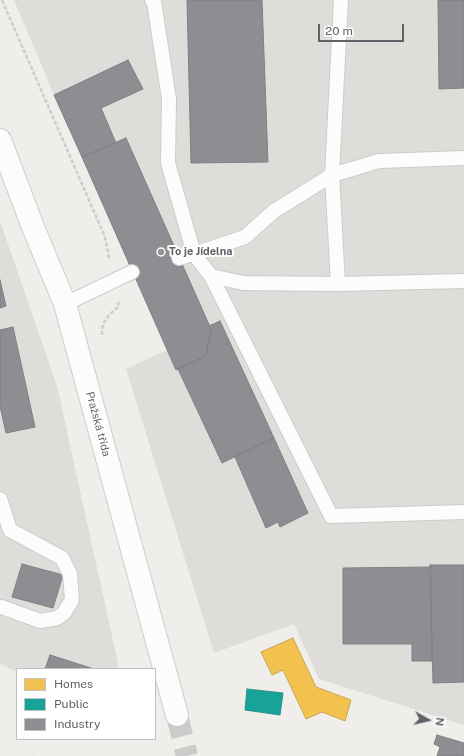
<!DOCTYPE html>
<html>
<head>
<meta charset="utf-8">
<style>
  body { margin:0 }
  #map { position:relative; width:464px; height:756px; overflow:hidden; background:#efeeea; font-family:"Public Sans",sans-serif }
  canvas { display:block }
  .legend { position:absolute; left:16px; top:668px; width:140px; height:72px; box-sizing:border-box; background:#fff; border:1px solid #bfc1c3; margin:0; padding:5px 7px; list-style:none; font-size:12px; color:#5f6368 }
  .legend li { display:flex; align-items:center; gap:8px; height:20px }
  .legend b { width:20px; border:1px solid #bfc1c3 }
  .north { position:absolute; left:408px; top:700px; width:40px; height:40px; -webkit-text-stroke:3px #fff; paint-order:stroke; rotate:98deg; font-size:11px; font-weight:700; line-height:16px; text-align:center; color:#5f6368 }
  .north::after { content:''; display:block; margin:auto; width:14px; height:18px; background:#5f6368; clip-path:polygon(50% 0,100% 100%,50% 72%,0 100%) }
  .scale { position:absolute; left:318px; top:24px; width:86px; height:18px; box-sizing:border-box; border:2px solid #5f6368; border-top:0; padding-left:5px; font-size:12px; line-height:14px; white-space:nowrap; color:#5f6368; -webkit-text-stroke:3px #fff; paint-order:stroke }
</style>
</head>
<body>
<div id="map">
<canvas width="464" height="756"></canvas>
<ul class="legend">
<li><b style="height:11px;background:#f2c14e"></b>Homes</li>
<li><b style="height:11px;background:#17a398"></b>Public</li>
<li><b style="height:11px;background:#8d8d92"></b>Industry</li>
</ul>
<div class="north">N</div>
<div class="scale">20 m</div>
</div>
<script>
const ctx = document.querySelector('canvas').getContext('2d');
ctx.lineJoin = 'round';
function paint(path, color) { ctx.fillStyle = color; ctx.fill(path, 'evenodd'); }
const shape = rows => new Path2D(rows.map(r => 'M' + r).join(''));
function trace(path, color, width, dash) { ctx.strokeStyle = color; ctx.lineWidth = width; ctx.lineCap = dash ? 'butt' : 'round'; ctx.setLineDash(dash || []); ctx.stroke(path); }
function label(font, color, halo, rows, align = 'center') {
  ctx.font = font + ' "Public Sans",sans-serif'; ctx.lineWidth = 4; ctx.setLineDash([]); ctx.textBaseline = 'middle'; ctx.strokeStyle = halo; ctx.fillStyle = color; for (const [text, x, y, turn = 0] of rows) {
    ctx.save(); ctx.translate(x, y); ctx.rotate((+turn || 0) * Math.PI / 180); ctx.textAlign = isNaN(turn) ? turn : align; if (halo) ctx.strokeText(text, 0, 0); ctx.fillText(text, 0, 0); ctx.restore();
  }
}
paint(shape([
  [14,0,464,0,464,725,319,679,294,624,214,653,126,369,167,350,54,95],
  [0,221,57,386,118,663,117,669,17,669,17,672,0,664]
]), '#dfddda');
const homes = shape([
  [293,638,316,687,351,700,345,721,322,712,306,719,283,670,272,675,261,652,293,638]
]);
paint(homes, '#f2c14e');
trace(homes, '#c6a556', 1);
const public = shape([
  [247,689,283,693,280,715,245,710,247,689]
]);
paint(public, '#17a398');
trace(public, '#2d908a', 1);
const industry = shape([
  [187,0,262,0,268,162,191,163,187,0],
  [438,0,464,0,464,88,439,89,438,0],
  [128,60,143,89,101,108,116,143,82,157,54,95,128,60],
  [126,138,211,329,206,356,176,370,82,157,126,138],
  [0,280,6,306,0,308,0,280],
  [220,321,274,438,222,463,178,369,206,356,211,329,209,326,220,321],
  [13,327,35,427,6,433,0,406,0,330,13,327],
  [274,438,308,513,280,527,278,522,266,528,235,457,274,438],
  [22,564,63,575,53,608,12,597,22,564],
  [430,565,464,565,464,682,433,683,430,565],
  [431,567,432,661,412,661,412,644,343,644,343,568,431,567],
  [50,655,94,669,45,669,50,655],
  [437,735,464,743,464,756,437,756,440,747,434,744,437,735]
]);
paint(industry, '#8d8d92');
trace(industry, '#7f8085', 1);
trace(shape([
  [177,715,187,756]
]), '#cbcbca', 22, [22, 11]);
const service = shape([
  [152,0,154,2,169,99,168,163,194,254,211,276,243,283,338,284,464,281],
  [179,258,194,254,245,237,274,211,332,175,379,161,464,158],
  [211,276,331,516,464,512],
  [338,284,332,175,341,0],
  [65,304,132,272],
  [0,499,10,530,62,558,70,574,72,600,64,613,57,618,40,621,2,607]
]);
const tertiary = shape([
  [0,140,33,227,65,304,177,715]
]);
trace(service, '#cbcccc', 16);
trace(tertiary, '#cbcccc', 24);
trace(shape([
  [2,0,105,237,109,258],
  [102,335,102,332,103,324,109,315,119,306,118,302]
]), '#cacfcc', 2.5, [4, 2]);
trace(service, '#fdfcfc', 14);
trace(tertiary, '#fdfcfc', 22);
trace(shape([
  [0,739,38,756]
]), '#e4e4e4', 3, [1, 5]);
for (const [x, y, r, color] of [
  [161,252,4,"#919496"]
]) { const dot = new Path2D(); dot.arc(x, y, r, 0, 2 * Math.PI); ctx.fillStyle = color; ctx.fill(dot); trace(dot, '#fff', 1.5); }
label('bold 11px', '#5f6368', '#fff', [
  ["To je Jídelna",169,252]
], 'left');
label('11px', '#5f6368', '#fff', [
  ["Pražská třída",98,424,75]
]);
</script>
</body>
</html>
